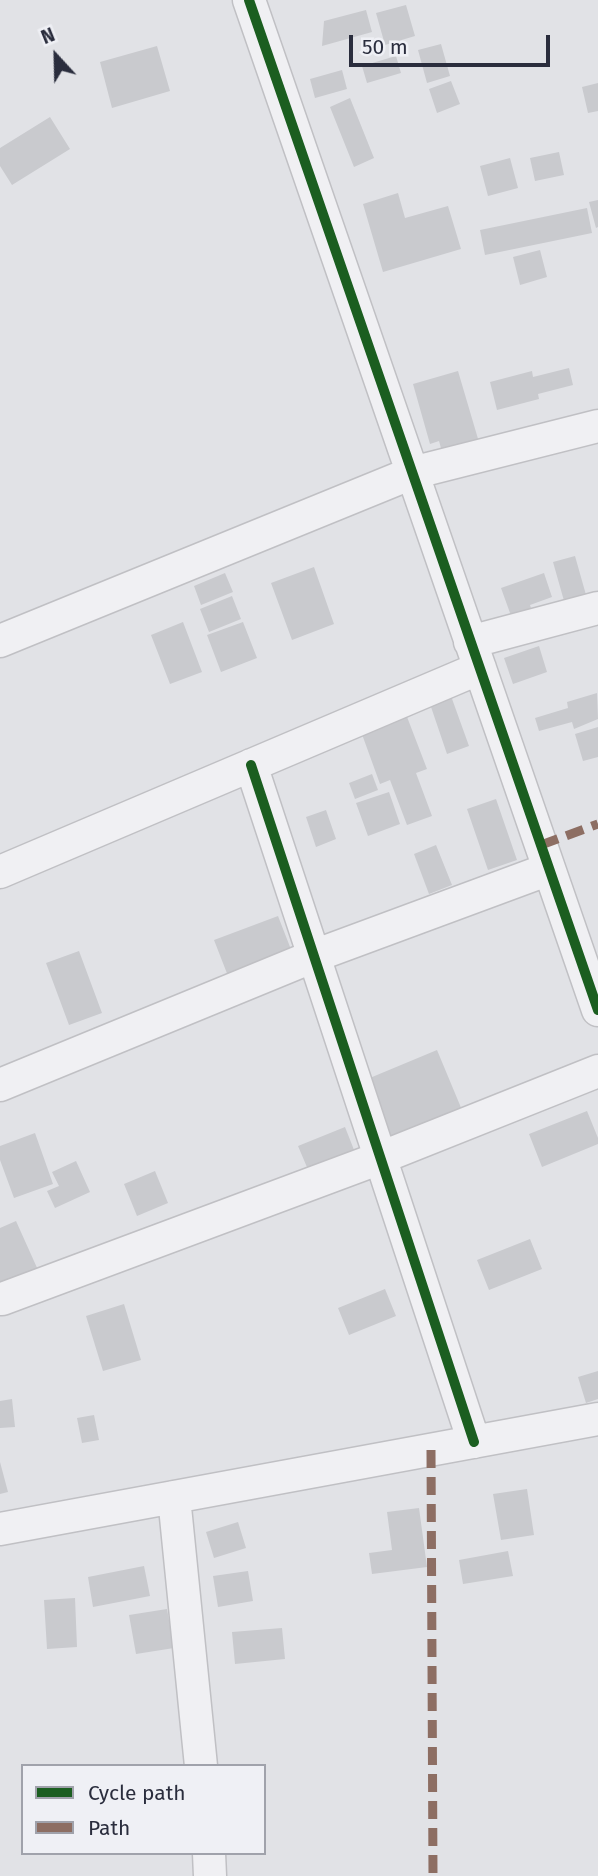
<!DOCTYPE html>
<html>
<head>
<meta charset="utf-8">
<style>
  body { margin:0 }
  #map { position:relative; width:598px; height:1876px; overflow:hidden; background:#e1e2e6; font-family:"Fira Sans",sans-serif }
  canvas { display:block }
  .legend { position:absolute; left:21px; top:1764px; width:245px; height:91px; box-sizing:border-box; background:#eff0f5; border:2px solid #a0a2ab; margin:0; padding:9px 12px; list-style:none; font-size:21px; color:#2a2d3d }
  .legend li { display:flex; align-items:center; gap:14px; height:35px }
  .legend b { width:35px; border:2px solid #a0a2ab }
  .north { position:absolute; left:21px; top:21px; width:70px; height:70px; -webkit-text-stroke:5px #eff0f5; paint-order:stroke; rotate:338deg; font-size:19px; font-weight:700; line-height:28px; text-align:center; color:#2a2d3d }
  .north::after { content:''; display:block; margin:auto; width:24px; height:32px; background:#2a2d3d; clip-path:polygon(50% 0,100% 100%,50% 72%,0 100%) }
  .scale { position:absolute; left:349px; top:35px; width:201px; height:32px; box-sizing:border-box; border:4px solid #2a2d3d; border-top:0; padding-left:9px; font-size:21px; line-height:24px; white-space:nowrap; color:#2a2d3d; -webkit-text-stroke:5px #eff0f5; paint-order:stroke }
</style>
</head>
<body>
<div id="map">
<canvas width="598" height="1876"></canvas>
<ul class="legend">
<li><b style="height:9px;background:#1b5e20"></b>Cycle path</li>
<li><b style="height:9px;background:#8d6e63"></b>Path</li>
</ul>
<div class="north">N</div>
<div class="scale">50 m</div>
</div>
<script>
const ctx = document.querySelector('canvas').getContext('2d');
ctx.lineJoin = 'round';
function paint(path, color) { ctx.fillStyle = color; ctx.fill(path, 'evenodd'); }
const shape = rows => new Path2D(rows.map(r => 'M' + r).join(''));
function trace(path, color, width, dash) { ctx.strokeStyle = color; ctx.lineWidth = width; ctx.lineCap = dash ? 'butt' : 'round'; ctx.setLineDash(dash || []); ctx.stroke(path); }
paint(shape([
  [406,5,415,36,385,45,376,13],
  [366,10,372,32,322,46,324,21],
  [441,44,450,76,427,83,418,50],
  [157,46,170,91,112,108,100,62],
  [396,56,401,73,367,83,362,66],
  [342,70,347,89,315,98,310,79],
  [451,81,460,104,437,113,429,89],
  [598,83,598,111,588,113,582,87],
  [350,98,374,158,354,167,330,107],
  [50,117,70,149,12,185,0,166,0,148],
  [559,152,564,175,535,181,530,158],
  [510,158,518,188,488,196,480,166],
  [398,193,405,218,448,206,461,249,383,272,363,204],
  [598,200,598,227,596,228,589,202],
  [587,208,592,233,485,255,480,230],
  [540,250,547,277,520,285,513,257],
  [569,368,573,385,538,394,539,399,497,410,490,382,532,371,533,377],
  [458,371,481,449,444,459,439,441,430,444,413,384],
  [575,556,590,609,568,615,553,562],
  [314,567,334,624,292,640,271,583],
  [225,573,233,592,201,605,194,586],
  [544,573,552,597,530,605,534,617,514,624,501,588],
  [232,596,241,619,209,632,200,609],
  [183,622,202,672,170,684,151,635],
  [243,622,257,658,221,672,207,635],
  [539,646,547,672,513,684,504,658],
  [597,693,598,719,574,729,572,722,539,731,535,718,568,708,567,702],
  [451,696,469,746,447,754,430,704],
  [404,709,427,769,416,773,432,816,407,825,390,780,380,784,359,726],
  [598,727,598,757,583,761,575,734],
  [372,774,378,790,355,799,349,783],
  [389,792,400,824,368,836,356,803],
  [496,799,517,860,488,870,467,809],
  [326,810,336,839,316,847,306,817],
  [436,845,452,885,429,894,414,854],
  [278,916,292,952,228,976,214,940],
  [79,951,102,1013,69,1025,46,963],
  [437,1050,462,1110,390,1140,365,1080],
  [587,1111,598,1138,598,1144,542,1167,529,1134],
  [345,1127,358,1160,312,1179,298,1146],
  [35,1133,53,1184,14,1198,0,1160,0,1146],
  [76,1161,90,1192,55,1208,47,1191,59,1186,52,1172],
  [155,1171,168,1203,137,1216,124,1184],
  [16,1221,38,1270,2,1286,0,1281,0,1228],
  [530,1239,542,1269,489,1290,477,1260],
  [385,1289,396,1316,349,1335,338,1308],
  [124,1304,141,1360,103,1371,86,1316],
  [598,1371,598,1399,586,1403,578,1377],
  [12,1399,15,1427,0,1428,0,1401],
  [94,1415,99,1440,82,1443,77,1418],
  [0,1462,8,1492,0,1494],
  [527,1489,534,1535,501,1540,493,1494],
  [419,1508,427,1567,372,1574,369,1553,392,1550,387,1512],
  [238,1522,246,1548,214,1558,206,1532],
  [508,1551,513,1576,463,1584,459,1560],
  [144,1566,150,1596,93,1607,88,1577],
  [248,1571,253,1601,218,1607,213,1576],
  [75,1598,77,1647,47,1649,44,1600],
  [167,1609,174,1648,136,1654,129,1615],
  [282,1628,285,1659,235,1664,232,1632]
]), '#c9cace');
const street = shape([
  [249,0,598,1010],
  [0,641,412,473,598,426],
  [470,642,598,608],
  [251,765,474,1442],
  [0,872,480,668],
  [0,1085,314,956,549,869],
  [0,1299,2,1299,380,1158,598,1071],
  [174,1497,201,1766],
  [0,1529,598,1419],
  [209,1853,210,1876]
]);
trace(street, '#c0c0c4', 35);
trace(street, '#f0f0f3', 32);
trace(shape([
  [541,845,598,824],
  [431,1450,433,1876]
]), '#8d6e63', 9, [18, 9]);
trace(shape([
  [249,0,598,1010],
  [251,765,474,1442]
]), '#1b5e20', 10);
</script>
</body>
</html>
